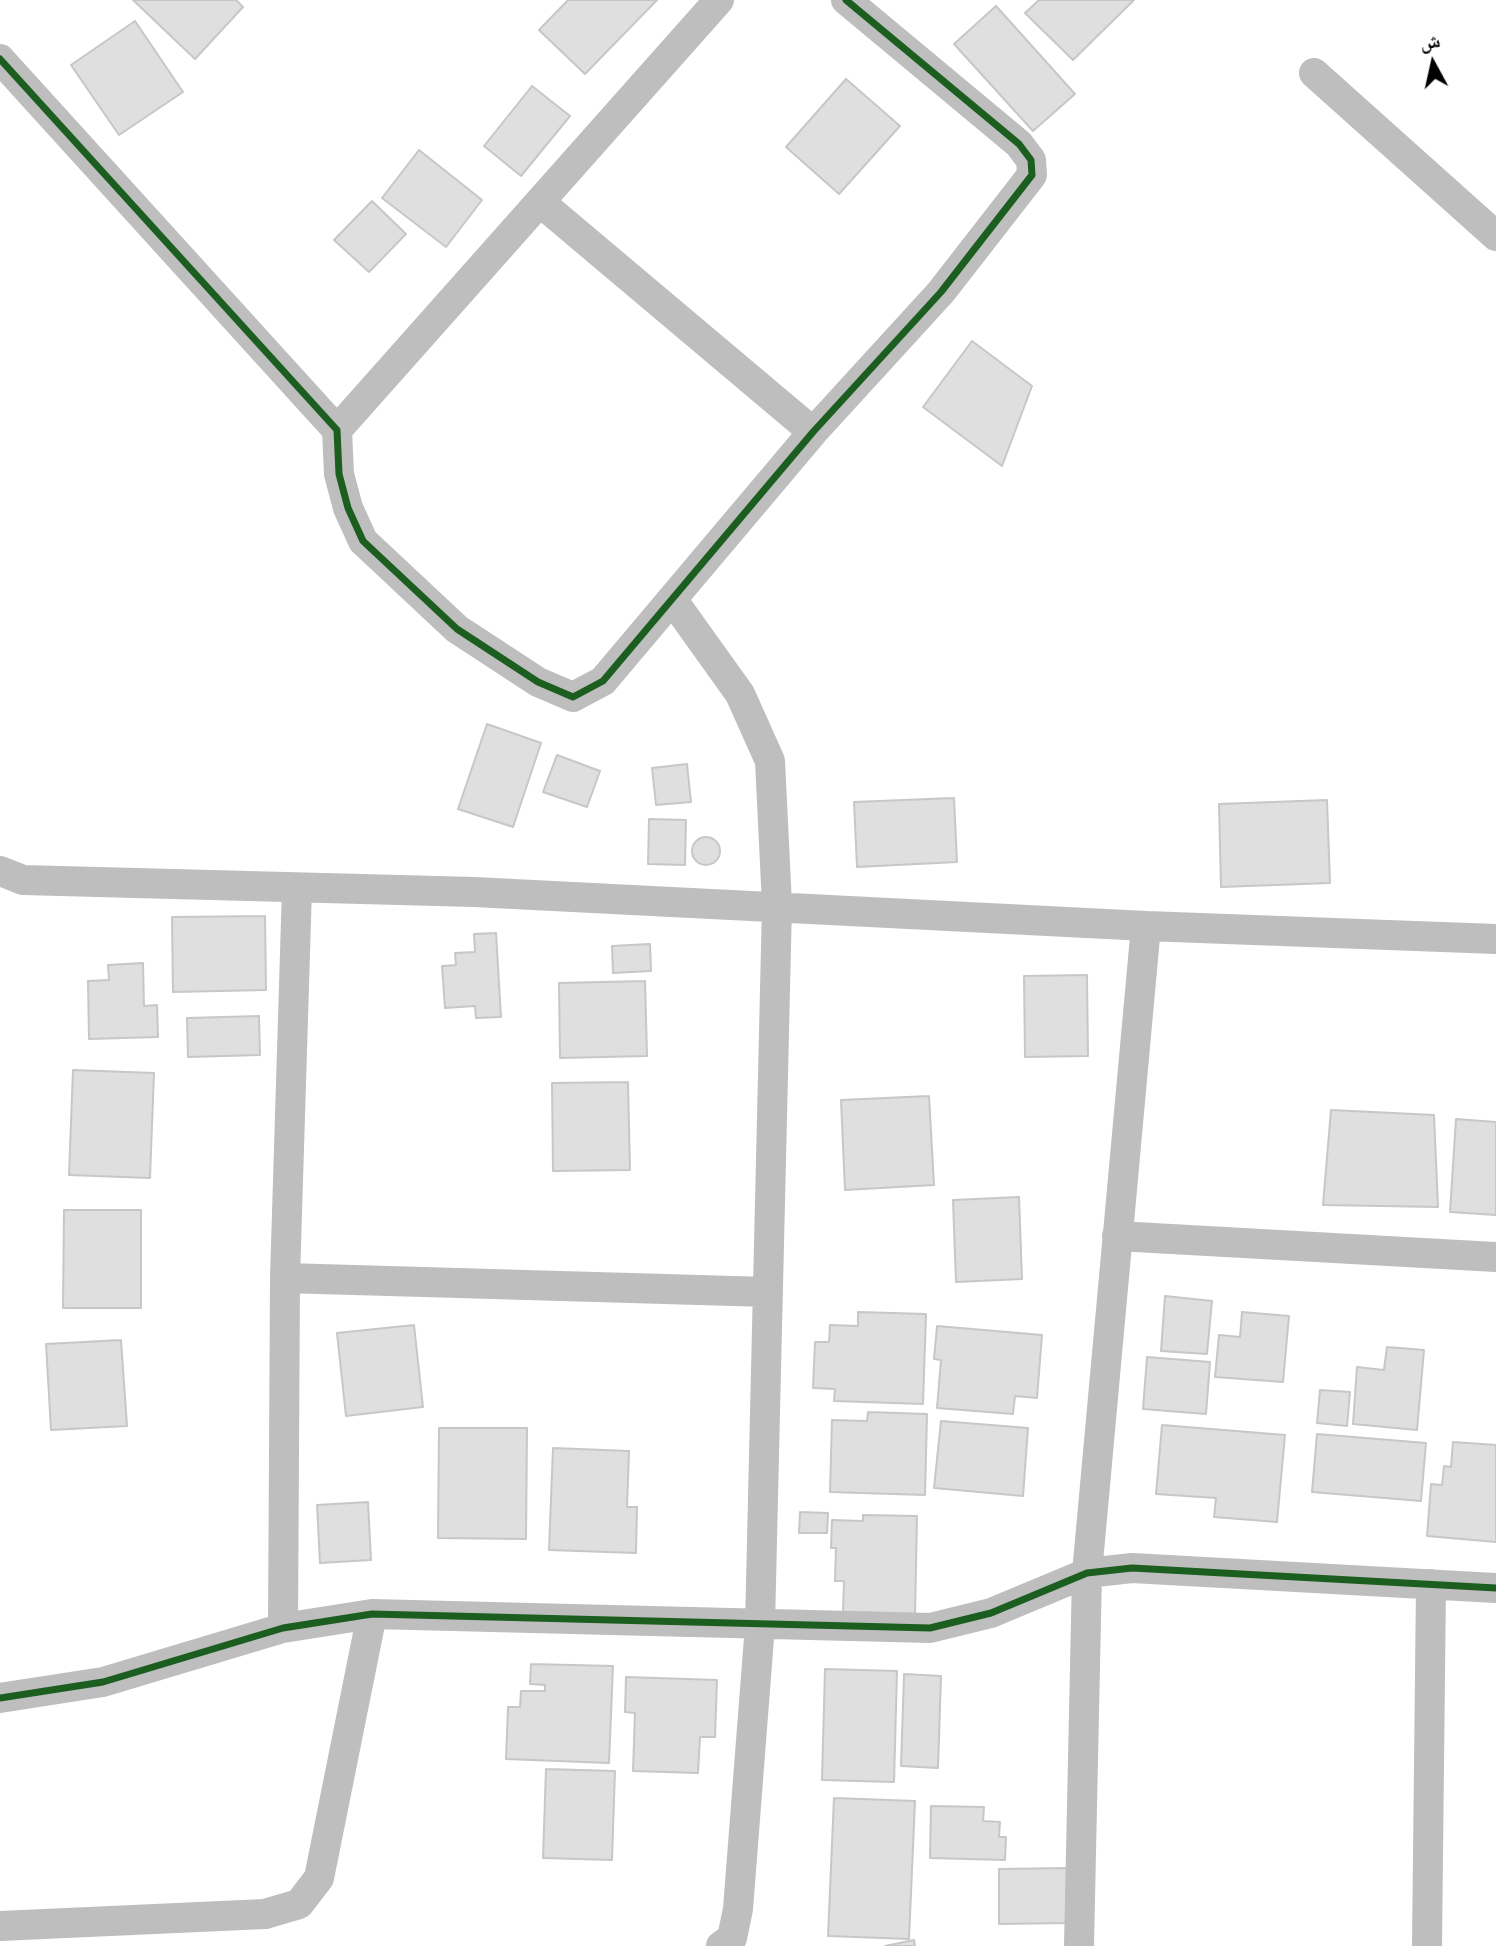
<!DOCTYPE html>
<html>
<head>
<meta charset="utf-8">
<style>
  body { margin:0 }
  #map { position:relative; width:1496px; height:1946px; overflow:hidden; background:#fff; font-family:"Nunito Sans","Noto Naskh Arabic",sans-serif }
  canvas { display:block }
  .north { position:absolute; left:1398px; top:28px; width:70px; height:70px; -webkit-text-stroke:5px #fff; paint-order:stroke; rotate:352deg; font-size:19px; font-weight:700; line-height:28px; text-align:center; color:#000 }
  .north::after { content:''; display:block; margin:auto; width:24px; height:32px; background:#000; clip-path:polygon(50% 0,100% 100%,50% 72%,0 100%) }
</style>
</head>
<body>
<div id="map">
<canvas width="1496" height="1946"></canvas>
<div class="north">ش</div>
</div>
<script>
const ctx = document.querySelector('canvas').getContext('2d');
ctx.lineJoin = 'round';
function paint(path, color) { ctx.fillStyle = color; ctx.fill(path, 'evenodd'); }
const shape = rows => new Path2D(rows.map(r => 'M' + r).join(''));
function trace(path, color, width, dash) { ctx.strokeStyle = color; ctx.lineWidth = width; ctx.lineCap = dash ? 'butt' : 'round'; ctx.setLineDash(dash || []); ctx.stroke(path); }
const building = shape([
  [133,0,236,0,243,7,195,59,133,0],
  [568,0,657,0,585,74,539,30,568,0],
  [1039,0,1134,0,1073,60,1025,13,1039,0],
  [996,6,1075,94,1033,131,954,44,996,6],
  [135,21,183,92,119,135,71,65,135,21],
  [846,79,900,126,839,194,786,147,846,79],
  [532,86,570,116,521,176,484,146,532,86],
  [419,150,482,200,446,247,382,198,419,150],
  [372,201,406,234,369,272,334,240,372,201],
  [972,341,1032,386,1002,466,923,407,972,341],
  [487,724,541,743,513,827,458,809,487,724],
  [557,755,600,771,587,807,543,792,557,755],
  [687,764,691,802,656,805,652,768,687,764],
  [954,798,957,862,857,867,854,802,954,798],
  [1327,800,1330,883,1221,887,1219,804,1327,800],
  [649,819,686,820,685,865,648,864,649,819],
  '692 851a14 14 0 1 1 28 0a14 14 0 1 1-28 0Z',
  [265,916,266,990,173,992,172,917,265,916],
  [496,933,501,1017,476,1018,475,1006,445,1008,442,966,456,965,455,953,475,952,474,934,496,933],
  [650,944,651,971,613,973,612,946,650,944],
  [143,963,144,1006,157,1005,158,1037,89,1039,88,981,109,980,108,965,143,963],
  [1087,975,1088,1056,1025,1057,1024,976,1087,975],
  [645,981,647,1056,560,1058,559,983,645,981],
  [259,1016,260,1055,188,1057,187,1018,259,1016],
  [73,1070,154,1073,150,1178,69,1175,73,1070],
  [628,1082,630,1170,553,1171,552,1083,628,1082],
  [929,1096,934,1185,845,1190,841,1100,929,1096],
  [1331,1110,1434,1115,1438,1207,1323,1205,1331,1110],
  [1456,1119,1496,1122,1496,1215,1450,1212,1456,1119],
  [1019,1197,1022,1279,956,1282,953,1200,1019,1197],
  [64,1210,141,1210,141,1308,63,1308,64,1210],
  [1165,1296,1212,1301,1207,1354,1161,1351,1165,1296],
  [858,1312,926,1314,923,1404,834,1401,835,1389,813,1388,815,1342,829,1342,830,1325,858,1326,858,1312],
  [1242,1312,1289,1316,1283,1382,1215,1377,1219,1335,1240,1337,1242,1312],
  [414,1325,423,1407,346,1416,337,1333,414,1325],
  [937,1326,1042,1335,1037,1398,1015,1396,1013,1414,937,1408,941,1360,934,1359,937,1326],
  [121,1340,127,1426,51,1430,46,1344,121,1340],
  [1387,1347,1424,1350,1417,1430,1353,1424,1357,1367,1384,1370,1387,1347],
  [1147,1357,1210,1362,1206,1414,1143,1409,1147,1357],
  [1320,1390,1350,1392,1347,1426,1317,1423,1320,1390],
  [868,1412,927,1414,925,1495,830,1492,832,1420,867,1421,868,1412],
  [941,1421,1028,1428,1023,1496,934,1488,941,1421],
  [1162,1425,1285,1435,1277,1522,1214,1517,1216,1498,1156,1494,1162,1425],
  [439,1428,527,1428,526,1539,438,1538,439,1428],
  [1317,1434,1426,1443,1421,1501,1312,1492,1317,1434],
  [1453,1442,1496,1445,1496,1542,1427,1536,1431,1484,1442,1485,1444,1466,1451,1467,1453,1442],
  [553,1448,629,1451,627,1507,637,1507,636,1553,549,1550,553,1448],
  [368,1502,371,1560,320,1563,317,1505,368,1502],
  [800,1512,828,1513,827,1533,799,1533,800,1512],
  [863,1515,917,1516,915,1614,843,1612,844,1581,835,1581,836,1548,831,1548,832,1520,863,1521,863,1515],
  [531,1664,613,1666,609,1763,506,1759,508,1707,520,1707,521,1691,545,1691,545,1685,530,1684,531,1664],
  [825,1669,897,1671,894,1782,822,1780,825,1669],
  [904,1674,941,1676,938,1768,901,1766,904,1674],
  [626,1677,717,1680,715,1737,700,1737,698,1773,633,1771,635,1713,625,1712,626,1677],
  [546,1769,615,1771,612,1860,543,1858,546,1769],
  [834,1798,915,1801,909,1939,828,1936,834,1798],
  [931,1806,984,1807,983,1821,1000,1822,999,1837,1006,1837,1005,1860,930,1858,931,1806],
  [1069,1868,1069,1923,999,1924,999,1869,1069,1868],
  [914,1940,915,1946,885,1946,914,1940]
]);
paint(building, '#dfdfdf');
trace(building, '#c7c7c7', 2);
trace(shape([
  [0,59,337,430,339,474,348,508,363,541,457,629,538,682,573,697,603,681,813,432,941,292,1032,175,1031,160,1019,144,846,0],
  [1314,73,1496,236],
  [540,202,813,432],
  [337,430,719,0],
  [672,599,740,694,770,761,777,905,760,1625,738,1909,732,1938,721,1946],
  [0,871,23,880,474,892,1146,926,1496,939],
  [1117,1236,1496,1257],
  [285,1278,768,1292],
  [283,1628,285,1278,297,888],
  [0,1698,103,1682,283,1628,372,1614,930,1628,991,1613,1087,1573,1132,1568,1496,1588],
  [0,1926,265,1914,299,1904,319,1878,372,1614],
  [1079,1946,1087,1573,1146,926],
  [1427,1946,1431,1584]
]), '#bebebe', 30);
trace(shape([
  [0,59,337,430,339,474,348,508,363,541,457,629,538,682,573,697,603,681,813,432,941,292,1032,175,1031,160,1019,144,846,0],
  [0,1698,103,1682,283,1628,372,1614,930,1628,991,1613,1087,1573,1132,1568,1496,1588]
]), '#1b5e20', 7);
</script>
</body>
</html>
